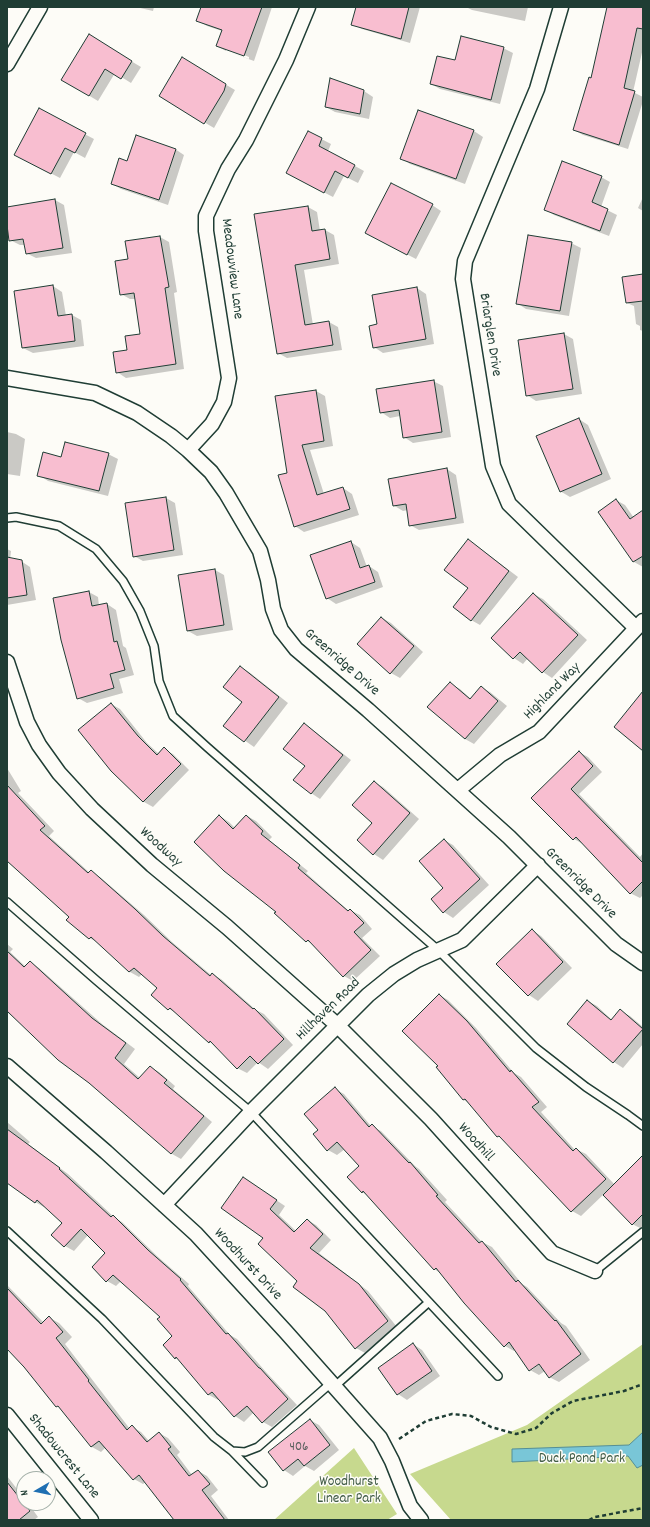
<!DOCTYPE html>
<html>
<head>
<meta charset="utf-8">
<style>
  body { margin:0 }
  #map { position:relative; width:650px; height:1527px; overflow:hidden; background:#fdfcf7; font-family:Dekko,sans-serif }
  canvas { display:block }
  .frame { position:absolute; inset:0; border:8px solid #1f3d34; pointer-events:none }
  .north { position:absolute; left:16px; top:1471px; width:40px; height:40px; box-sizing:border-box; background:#fdfcf7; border:1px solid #a4b0a9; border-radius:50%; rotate:261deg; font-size:11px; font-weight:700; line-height:16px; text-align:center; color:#1f3d34 }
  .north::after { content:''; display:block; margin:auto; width:14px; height:18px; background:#1f6fb2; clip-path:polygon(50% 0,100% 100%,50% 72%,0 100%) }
</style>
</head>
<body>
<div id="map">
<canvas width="650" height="1527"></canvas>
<div class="frame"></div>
<div class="north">N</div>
</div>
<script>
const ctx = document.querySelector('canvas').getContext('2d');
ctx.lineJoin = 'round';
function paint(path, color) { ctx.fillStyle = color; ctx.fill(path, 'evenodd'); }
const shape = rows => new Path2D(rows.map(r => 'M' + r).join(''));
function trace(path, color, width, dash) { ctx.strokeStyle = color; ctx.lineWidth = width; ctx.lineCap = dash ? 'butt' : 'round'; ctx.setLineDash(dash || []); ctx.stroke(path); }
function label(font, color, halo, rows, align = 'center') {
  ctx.font = font + ' Dekko,sans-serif'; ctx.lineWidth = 3; ctx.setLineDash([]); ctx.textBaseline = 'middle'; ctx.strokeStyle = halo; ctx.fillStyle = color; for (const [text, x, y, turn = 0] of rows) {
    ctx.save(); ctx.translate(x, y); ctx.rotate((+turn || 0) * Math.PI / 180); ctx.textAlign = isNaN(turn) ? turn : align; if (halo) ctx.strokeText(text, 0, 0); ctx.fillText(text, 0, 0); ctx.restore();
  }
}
paint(shape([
  [643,1344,643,1520,451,1520,410,1474,527,1425],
  [354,1448,397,1514,387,1520,274,1520]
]), '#c7d98e');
const water = shape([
  [643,1432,643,1465,637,1468,628,1456,512,1462,512,1449,629,1445,643,1432]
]);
paint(water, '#79c6d7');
trace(water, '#558f96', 1);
paint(shape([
  [136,7,154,7,153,11],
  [202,7,272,7,254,61,226,51,249,59,249,57,226,48,226,51,217,46,222,31,207,26,197,20],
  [357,7,420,7,410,43,362,29,353,24],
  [466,7,528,7,525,21,472,10],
  [608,7,643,7,643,48,633,92,643,97,643,101,628,149,583,135,574,130,592,79],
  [89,36,141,67,131,83,115,73,98,101,63,80],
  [503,48,513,53,500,104,440,89,431,84],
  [182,59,235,90,214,128,160,96],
  [331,79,364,91,373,97,369,119,335,112,326,107],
  [39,110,94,139,85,158,74,152,60,178,25,160],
  [418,111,474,131,483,137,465,184,410,164,401,158],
  [308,132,331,144,328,151,364,171,358,183,344,176,333,197,296,178],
  [175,149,184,155,168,205,121,189,112,184,128,162],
  [601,177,610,182,601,207,617,215,609,236,554,215,545,209],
  [643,197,643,211,638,208],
  [55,200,64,205,72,253,36,258,26,253,25,245,20,245,10,240,7,219,7,208],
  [432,205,441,211,416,259,375,238],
  [308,207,317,212,320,231,325,230,334,235,339,264,304,270,313,325,329,322,338,327,342,350,287,358,278,353,255,215],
  [160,237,169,242,177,292,174,293,184,369,126,378,117,372,128,350,141,335,136,299,130,299,121,294,129,260],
  [571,243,581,248,569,316,526,309,517,303],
  [643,275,643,331,640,330,640,326,636,324,634,306,627,303],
  [53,286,62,292,66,316,72,315,81,320,84,346,33,353,23,348],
  [417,288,426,294,434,344,383,353,374,347,378,325],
  [564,334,573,339,582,394,536,401,527,395],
  [433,381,443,386,451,437,413,443,404,437,400,416,390,418,381,412],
  [316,391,325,396,333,446,310,450,324,494,343,488,352,494,359,515,304,532,295,526,288,473],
  [579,419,588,425,611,479,570,497,560,491],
  [7,432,16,434,25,439,20,476,7,474],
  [108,454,118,459,108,496,48,481,39,475,62,458],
  [447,469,456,475,464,523,419,530,410,525,408,510,403,511,393,505],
  [166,498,175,503,183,555,143,561,134,556],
  [616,500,625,505,634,518,643,511,643,567,634,562,599,512],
  [468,541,477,546,518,577,480,625,471,620,469,588],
  [351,542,360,548,367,567,369,566,378,572,383,587,336,604,327,598],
  [7,549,11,551,10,560,21,561,30,567,36,600,7,605],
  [215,570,224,575,233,630,197,636,188,631],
  [89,592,98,597,99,606,107,604,116,610,123,646,126,648,134,675,119,679,123,693,87,703,78,698],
  [533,594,543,599,587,640,552,678,543,672,528,658,523,664,514,658],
  [382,618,391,623,423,652,400,678,391,673],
  [240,667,249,672,288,703,254,747,224,726,244,702],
  [450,684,460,689,471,699,481,687,490,692,507,706,474,744,465,739],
  [111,704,120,709,147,743,159,754,164,749,173,754,189,770,153,807,144,802,110,769],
  [304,724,313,730,351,760,320,799,311,793,306,766],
  [579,752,588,757,602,772,579,794,640,857,643,853,643,895,640,898,630,893,584,843,583,844,574,839,533,798],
  [7,768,21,791,18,793,54,831,49,836,90,873,91,872,100,877,144,915,172,942,211,975,212,974,221,979,256,1010,264,1014,293,1045,268,1069,258,1062,247,1073,237,1068,216,1045,210,1042,178,1014,169,1009,158,988,142,974,139,977,130,972,99,943,89,938,70,917,7,860],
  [374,782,383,787,419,819,383,860,374,854,359,840,374,823],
  [220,816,229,822,235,828,247,816,256,821,272,837,269,840,308,871,306,873,349,911,350,910,360,915,372,929,362,938,380,956,353,981,344,976,315,945,307,941,277,912],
  [444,840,453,845,489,885,453,918,444,912],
  [532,930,541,936,572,968,538,1001,529,995,498,964],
  [7,944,13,949,10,952,26,967,30,962,39,968,102,1024,135,1049,124,1064,140,1078,150,1067,159,1072,175,1086,173,1089,212,1122,181,1159,172,1154,7,1012],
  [439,995,448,1000,476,1028,514,1073,521,1077,547,1107,541,1112,575,1150,576,1149,586,1154,615,1185,643,1164,643,1228,642,1229,632,1224,604,1194,581,1216,572,1211,505,1140,498,1136,469,1103,464,1100,437,1068,439,1066],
  [588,1001,597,1006,612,1020,621,1011,630,1016,643,1027,643,1044,623,1068,614,1062,569,1023],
  [335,1089,344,1094,371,1126,381,1131,415,1166,419,1169,447,1200,445,1202,482,1242,492,1247,522,1284,527,1287,561,1323,566,1326,590,1360,559,1382,549,1377,545,1371,539,1375,530,1370,515,1350,514,1351,505,1346,442,1274,434,1269,369,1196,362,1192,361,1166,345,1149,337,1155,328,1150,319,1130],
  [543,1361,532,1370,532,1367],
  [7,1122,30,1142,28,1144,68,1174,115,1218,122,1222,157,1256,189,1284,188,1286,230,1335,237,1339,266,1372,297,1405,272,1427,263,1422,254,1412,244,1422,235,1416,219,1399,218,1400,209,1395,180,1360,175,1358,174,1336,162,1317,121,1281,116,1286,107,1281,107,1253,88,1235,74,1251,65,1246,52,1235,63,1223,45,1206,44,1207,35,1202,7,1181],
  [243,1178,285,1206,279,1215,296,1231,307,1220,316,1225,331,1240,319,1253,368,1291,397,1327,365,1353,356,1348,326,1311,299,1281,265,1238],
  [7,1285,44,1323,50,1318,59,1323,72,1337,65,1344,130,1429,132,1427,141,1432,149,1441,159,1433,168,1438,180,1452,177,1455,192,1475,198,1471,207,1476,218,1490,211,1496,229,1520,175,1520,146,1482,143,1484,134,1479,106,1447,101,1452,92,1447,25,1366,7,1347],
  [413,1344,422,1350,440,1376,407,1400,398,1394,379,1368],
  [310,1420,319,1425,339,1450,314,1471,305,1466,293,1476,284,1470,270,1452],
  [7,1476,24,1498,24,1503,28,1503,38,1517,34,1520,7,1520]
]), '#0003');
const building = shape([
  [201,7,262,7,244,56,216,46,222,30,196,21,201,7],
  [356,7,409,7,401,39,351,25,356,7],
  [607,7,643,7,643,29,637,28,624,88,635,91,619,145,573,130,589,77,591,78,607,7],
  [89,34,132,61,121,79,105,69,89,96,61,80,89,34],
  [461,36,504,47,491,100,430,84,437,56,455,60,461,36],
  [182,57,226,84,224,91,204,124,159,96,182,57],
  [330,78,364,90,360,114,325,107,330,78],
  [39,108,86,133,75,153,65,148,51,174,14,155,39,108],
  [418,110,474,130,456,179,400,159,418,110],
  [308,131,322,138,319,146,355,165,348,178,335,171,324,193,286,173,308,131],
  [136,135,176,149,159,200,111,184,119,158,127,161,136,135],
  [562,161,602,176,592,202,608,209,600,231,544,210,562,161],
  [391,183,433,204,407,255,365,233,391,183],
  [55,199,63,248,26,254,23,239,9,241,7,225,7,207,55,199],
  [308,206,312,231,325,229,330,259,295,265,305,325,329,321,333,345,277,354,254,214,308,206],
  [528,235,572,242,560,311,516,304,528,235],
  [160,236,169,287,165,288,176,364,116,373,113,352,127,350,125,336,140,334,134,293,120,295,115,261,128,259,125,241,160,236],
  [643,274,643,301,626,303,622,277,643,274],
  [53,285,58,316,72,314,75,341,22,348,14,291,53,285],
  [417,287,426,339,373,348,369,326,377,324,372,295,417,287],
  [564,333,573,389,526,396,518,340,564,333],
  [434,380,442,432,403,438,399,410,380,413,376,389,434,380],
  [316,390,324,441,302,445,317,495,343,487,350,509,294,527,278,475,287,473,275,396,316,390],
  [579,418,602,474,560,492,536,436,579,418],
  [65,442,109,453,99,491,37,476,43,452,61,457,65,442],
  [447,468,456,518,409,526,406,504,393,506,388,479,447,468],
  [166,497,174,550,133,557,125,503,166,497],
  [616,499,630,519,643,510,643,556,633,562,598,512,616,499],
  [468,539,509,571,471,621,453,607,468,588,444,570,468,539],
  [351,541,360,568,369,565,375,582,326,599,310,555,351,541],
  [7,557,22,560,27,595,7,598,7,557],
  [215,569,224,625,187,631,178,575,215,569],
  [89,591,92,606,107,603,114,642,117,641,125,670,110,674,114,688,77,699,61,640,53,598,89,591],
  [533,593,578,635,542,673,520,652,513,659,491,638,533,593],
  [381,617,414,646,390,674,357,644,381,617],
  [240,666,279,697,244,742,223,726,242,702,223,687,240,666],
  [450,682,470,699,481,686,498,701,465,739,427,707,450,682],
  [643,691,643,751,614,727,643,691],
  [111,703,138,736,157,755,164,747,181,764,143,802,111,771,78,730,111,703],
  [304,723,343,755,311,794,293,780,305,766,283,749,304,723],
  [579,751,593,766,571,789,643,863,643,881,630,894,576,837,573,840,531,798,579,751],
  [374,781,410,813,373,855,357,840,372,823,352,805,374,781],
  [7,785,45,826,40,830,88,873,91,870,135,909,163,936,210,976,212,973,253,1009,254,1008,284,1039,258,1064,250,1056,237,1069,210,1041,209,1043,170,1008,168,1010,151,995,157,988,134,968,129,972,91,937,89,939,66,920,69,917,7,861,7,785],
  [219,815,233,829,246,815,263,831,261,834,300,865,298,868,348,911,350,909,364,923,354,932,371,950,343,977,308,940,306,942,274,913,276,912,224,871,194,842,219,815],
  [444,839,480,879,443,913,431,899,443,888,419,861,444,839],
  [532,929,563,962,528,996,496,964,532,929],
  [7,951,24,967,30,961,92,1018,126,1043,115,1058,138,1079,150,1066,167,1080,164,1083,204,1116,171,1154,89,1083,58,1060,7,1011,7,951],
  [439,994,467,1021,510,1072,511,1070,539,1102,532,1107,573,1151,576,1148,606,1179,571,1212,499,1136,497,1137,465,1099,463,1100,436,1067,438,1066,402,1031,439,994],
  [587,1000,611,1020,620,1009,643,1029,613,1063,567,1024,587,1000],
  [335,1087,369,1127,372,1124,409,1163,410,1162,438,1195,436,1196,479,1243,482,1241,516,1282,518,1280,555,1321,556,1320,581,1354,549,1378,539,1364,529,1371,509,1342,504,1347,464,1303,436,1268,434,1270,363,1191,362,1193,347,1177,359,1166,337,1142,327,1151,313,1134,318,1130,304,1114,335,1087],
  [7,1129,60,1168,59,1169,111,1217,113,1215,148,1250,181,1279,180,1280,226,1334,228,1333,259,1368,260,1368,288,1399,262,1423,247,1406,234,1417,212,1392,208,1395,176,1357,175,1359,163,1345,172,1336,157,1319,160,1317,113,1275,106,1282,92,1267,105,1253,81,1229,64,1247,51,1235,62,1223,37,1200,35,1203,7,1183,7,1129],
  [643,1155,643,1214,632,1225,603,1195,643,1155],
  [243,1177,277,1200,270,1209,294,1232,307,1219,323,1234,310,1248,359,1284,388,1321,355,1349,325,1311,293,1287,297,1281,258,1244,263,1238,221,1208,243,1177],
  [7,1288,41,1324,49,1316,63,1332,56,1338,89,1380,88,1381,127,1430,132,1425,147,1442,159,1432,171,1447,168,1449,189,1476,198,1470,210,1484,202,1490,225,1520,174,1520,139,1475,133,1480,99,1441,91,1447,58,1406,56,1407,24,1367,7,1349,7,1288],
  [413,1343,432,1371,397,1395,378,1368,413,1343],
  [310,1419,330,1445,304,1466,298,1459,283,1471,268,1452,310,1419],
  [7,1482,30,1511,19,1520,7,1520,7,1482]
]);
paint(building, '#f8bed0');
trace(building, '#1f3d34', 1);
const service = shape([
  [7,518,16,517,59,526,96,549,123,581,140,611,154,646,159,681,173,716,207,747,438,950,536,1048,586,1087,628,1115,643,1126],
  [7,902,96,980,251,1112,498,1376],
  [7,1231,102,1319,214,1437,232,1451,245,1452,258,1447,331,1383],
  [595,1271,643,1232],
  [334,1387,429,1302],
  [232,1451,263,1483]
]);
const minor = shape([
  [561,7,537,89,465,261,463,279,493,466,509,504,636,628],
  [7,64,40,7],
  [7,378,95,393,137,413,171,436,188,450,211,472,226,493,260,551,268,580,273,609,281,630,296,649,368,710,509,837,616,944,643,963],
  [188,450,212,424,224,402,229,378,206,231,206,216,228,169,246,140,286,60,308,7],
  [7,662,27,722,39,745,59,773,92,809,152,865,227,927,337,1025,431,1119,552,1253,595,1271],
  [458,790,500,755,539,732,643,621],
  [7,1066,106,1152,196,1234,286,1332,380,1438,392,1461,410,1506,421,1520],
  [164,1205,251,1112,368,995,394,974,417,960,462,940,538,865],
  [7,1415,91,1520]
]);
trace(service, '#1f3d34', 10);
trace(minor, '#1f3d34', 17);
trace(shape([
  [399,1439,426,1421,452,1414,471,1416,491,1427,516,1434,536,1428,552,1413,573,1401,624,1391,643,1384],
  [589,1520,595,1517,643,1508]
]), '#1f3d34', 2.5, [4, 3]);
trace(service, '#fdfcf7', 7);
trace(minor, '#fdfcf7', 14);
label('13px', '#555d5b', null, [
  ["406",299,1448]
]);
label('15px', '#1f3d34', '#fdfcf7', [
  ["Meadowview Lane",231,269,83],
  ["Briarglen Drive",489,335,81],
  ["Greenridge Drive",341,663,41],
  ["Highland Way",553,692,-45],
  ["Woodway",160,848,42],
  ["Greenridge Drive",580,884,45],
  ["Hillhaven Road",329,1010,-44],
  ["Woodhill",475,1143,48],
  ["Woodhurst Drive",247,1265,47],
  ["Shadowcrest Lane",63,1457,51]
]);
label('15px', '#415c46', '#fdfcf7', [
  ["Duck Pond Park",582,1460],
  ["Woodhurst",349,1483],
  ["Linear Park",349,1500]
]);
</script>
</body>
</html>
